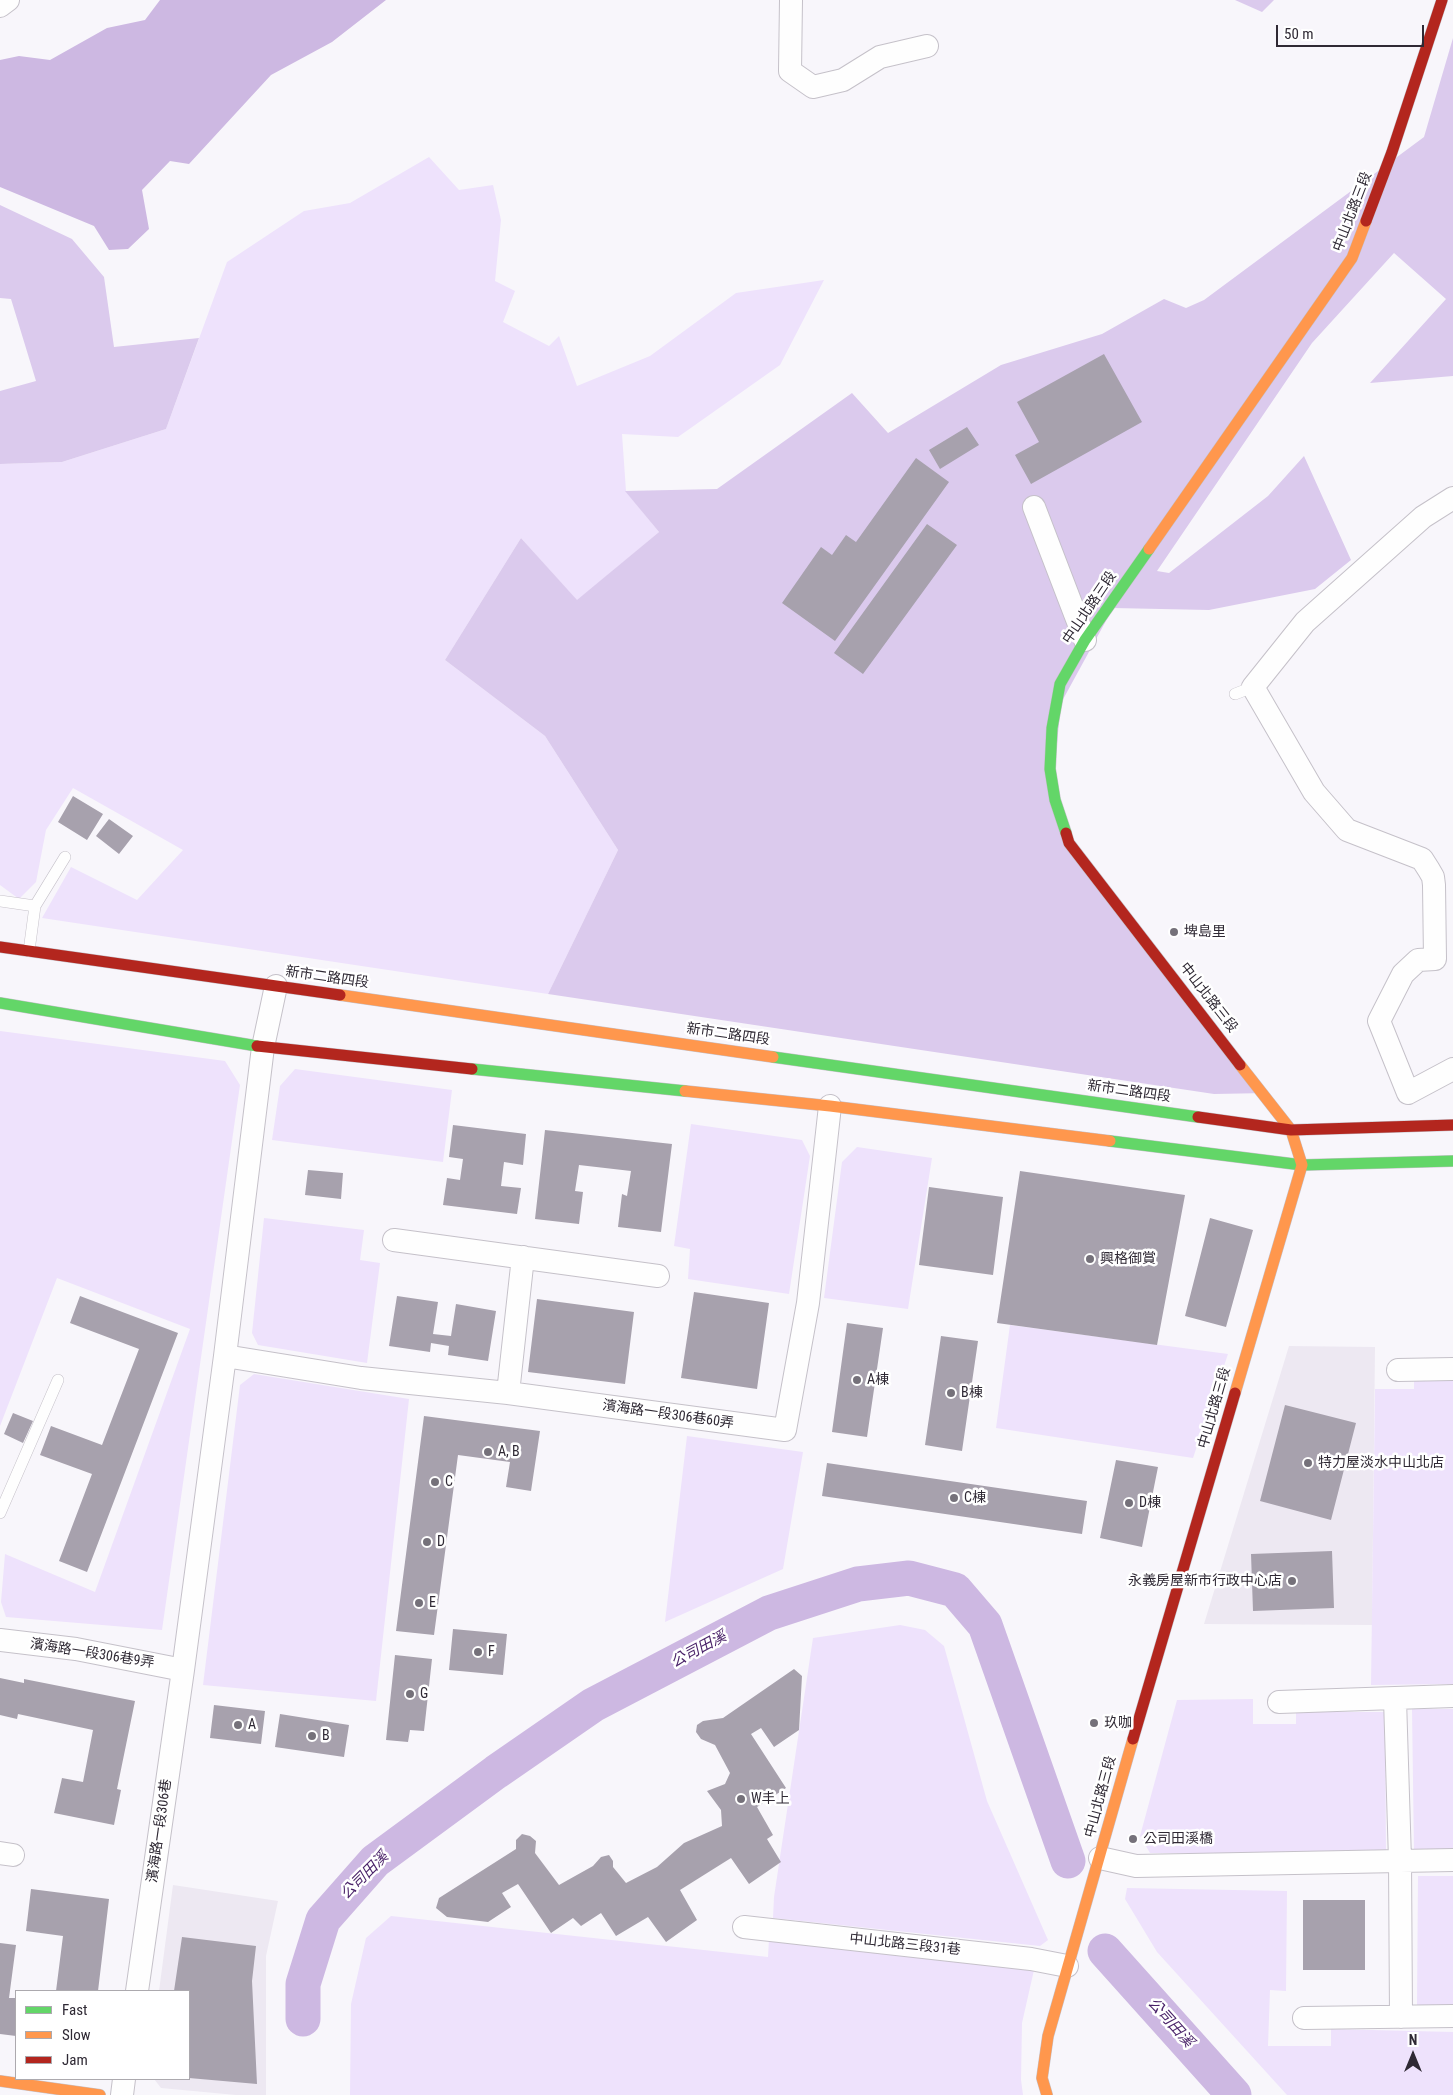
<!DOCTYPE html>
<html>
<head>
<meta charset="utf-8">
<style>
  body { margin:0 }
  #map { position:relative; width:1453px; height:2095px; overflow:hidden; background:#f8f6fb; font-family:"Roboto Condensed",sans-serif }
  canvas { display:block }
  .legend { position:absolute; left:15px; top:1990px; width:175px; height:90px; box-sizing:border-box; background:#fff; border:1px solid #aca9ae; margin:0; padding:6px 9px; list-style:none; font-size:15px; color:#2f2934 }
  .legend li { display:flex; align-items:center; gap:10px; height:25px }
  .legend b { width:25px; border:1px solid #aca9ae }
  .north { position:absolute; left:1388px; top:2030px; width:50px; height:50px; -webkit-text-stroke:4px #fff; paint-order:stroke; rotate:0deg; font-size:14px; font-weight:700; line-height:20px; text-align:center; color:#2f2934 }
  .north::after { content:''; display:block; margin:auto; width:18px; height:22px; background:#2f2934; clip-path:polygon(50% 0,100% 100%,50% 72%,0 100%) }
  .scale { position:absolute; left:1276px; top:25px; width:148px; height:22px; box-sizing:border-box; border:2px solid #2f2934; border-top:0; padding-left:6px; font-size:15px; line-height:18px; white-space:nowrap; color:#2f2934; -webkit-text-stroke:4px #fff; paint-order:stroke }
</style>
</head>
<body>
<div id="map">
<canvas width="1453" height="2095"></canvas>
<ul class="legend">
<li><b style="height:6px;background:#63d668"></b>Fast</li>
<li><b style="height:6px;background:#ff974d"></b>Slow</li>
<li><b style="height:6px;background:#b3261e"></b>Jam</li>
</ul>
<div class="north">N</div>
<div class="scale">50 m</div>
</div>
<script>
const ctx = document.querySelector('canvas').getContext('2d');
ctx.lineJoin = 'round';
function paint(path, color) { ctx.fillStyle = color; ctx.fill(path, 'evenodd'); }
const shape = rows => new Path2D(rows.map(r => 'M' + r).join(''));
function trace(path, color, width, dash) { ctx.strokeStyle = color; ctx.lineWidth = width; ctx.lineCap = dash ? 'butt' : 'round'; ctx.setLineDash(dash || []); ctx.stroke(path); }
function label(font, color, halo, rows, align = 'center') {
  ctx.font = font + ' "Roboto Condensed","Noto Sans TC",sans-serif'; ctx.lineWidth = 5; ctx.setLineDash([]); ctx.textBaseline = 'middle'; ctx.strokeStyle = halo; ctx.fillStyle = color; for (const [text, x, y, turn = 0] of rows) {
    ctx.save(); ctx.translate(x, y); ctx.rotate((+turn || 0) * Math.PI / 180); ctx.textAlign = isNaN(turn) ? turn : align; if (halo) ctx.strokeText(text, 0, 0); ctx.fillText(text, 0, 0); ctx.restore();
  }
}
paint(shape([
  [1289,1346,1375,1347,1372,1625,1204,1624],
  [173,1885,278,1901,266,1956,266,2095,236,2095,161,2088,154,2079,189,2079,189,1991,159,1991]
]), '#ede8f2');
paint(shape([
  [429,157,459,190,493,185,501,220,495,281,515,291,503,322,549,346,559,336,577,386,650,356,736,293,824,280,780,365,678,437,622,434,626,491,659,532,577,601,521,538,445,660,545,736,618,850,548,994,42,918,71,867,137,900,183,850,73,788,46,830,36,882,19,899,0,885,0,464,62,462,166,429,227,262,304,211,350,203],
  [0,1031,225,1061,240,1085,162,1630,6,1617,1,1602,5,1554,95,1592,190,1329,57,1278,0,1426],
  [295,1069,452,1090,443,1162,272,1140,280,1086],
  [691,1124,802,1140,810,1156,789,1294,688,1279,690,1249,674,1246],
  [857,1147,932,1158,908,1309,824,1298,842,1162],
  [264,1218,364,1230,360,1260,380,1263,367,1363,258,1345,252,1333],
  [1010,1325,1228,1354,1193,1458,996,1428],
  [254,1374,409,1399,376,1701,203,1685,240,1385],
  [1414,1381,1453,1381,1453,1684,1371,1685,1375,1389,1414,1389],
  [687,1436,803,1452,783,1569,665,1622],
  [900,1625,925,1630,944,1646,987,1801,1048,1940,1040,1946,773,1918,774,1897,813,1638],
  [1253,1699,1253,1724,1296,1724,1296,1712,1385,1712,1386,1853,1150,1853,1140,1836,1177,1700],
  [1412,1709,1453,1709,1453,1851,1414,1852],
  [1418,1876,1453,1876,1453,2006,1417,2005],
  [1127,1888,1287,1891,1286,1991,1270,1990,1268,2046,1331,2046,1331,2029,1453,2032,1453,2095,1287,2095,1157,1952,1125,1899],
  [391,1916,768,1957,769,1939,1034,1970,1022,2023,1021,2080,1023,2095,350,2095,351,2004,366,1938]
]), '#eee2fc');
paint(shape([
  [1235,0,1274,0,1262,12],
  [1453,38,1453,376,1370,383,1446,299,1394,253,1312,343,1157,571,1169,573,1268,496,1304,456,1351,560,1315,589,1209,610,1113,608,1061,703,1053,784,1072,844,1268,1093,1214,1094,548,994,618,850,545,736,445,660,521,538,577,600,659,532,625,491,717,489,852,393,888,433,1001,365,1102,334,1164,299,1186,308,1204,300,1424,137],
  [0,205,72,239,104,277,114,347,199,338,166,429,62,462,0,464,0,391,36,381,11,299,0,298]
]), '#dbcaed');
paint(shape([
  [160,0,386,0,332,42,271,75,189,164,170,161,142,190,149,229,128,249,109,250,94,226,0,187,0,60,19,56,50,60,107,28,145,20]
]), '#cdb8e2');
trace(shape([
  [1105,1951,1234,2095],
  [303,2019,303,1984,323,1920,375,1861,496,1772,593,1705,769,1613,858,1584,909,1578,955,1590,985,1625,1068,1861]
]), '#cdb8e2', 35);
paint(shape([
  [1104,354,1142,422,1031,484,1015,455,1039,442,1017,402],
  [967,427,979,445,940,469,929,450],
  [916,458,949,482,835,641,782,603,821,547,832,555,846,535,856,542],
  [927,524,957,545,863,674,834,653],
  [73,796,103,814,87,840,58,822],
  [109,819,133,836,119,854,96,836],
  [453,1125,526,1134,523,1165,504,1162,501,1186,521,1188,517,1214,443,1205,447,1178,460,1180,463,1159,449,1157],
  [545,1130,672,1144,661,1232,618,1227,622,1194,627,1196,631,1171,579,1165,575,1191,583,1192,579,1224,535,1219],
  [308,1170,343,1173,341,1199,305,1195],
  [1020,1171,1185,1195,1157,1345,997,1323],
  [929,1187,1003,1197,993,1275,919,1265],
  [1210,1218,1253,1230,1226,1327,1185,1316],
  [694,1292,769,1303,757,1389,681,1378],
  [80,1296,178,1333,87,1572,59,1561,92,1474,40,1455,51,1426,102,1445,139,1349,70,1323],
  [397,1296,438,1302,433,1334,451,1336,456,1304,496,1311,488,1361,448,1355,449,1346,431,1343,430,1352,389,1346],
  [537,1299,634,1312,625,1384,528,1372],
  [847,1323,883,1328,867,1437,832,1432],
  [941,1336,978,1341,962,1451,925,1445],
  [1285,1405,1356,1423,1331,1520,1260,1501],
  [13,1413,33,1421,23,1443,4,1434],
  [424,1416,540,1431,531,1491,506,1487,510,1462,458,1455,434,1635,396,1631],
  [1116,1460,1158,1467,1142,1547,1100,1538],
  [827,1463,1087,1501,1082,1534,822,1496],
  [1332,1551,1334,1608,1253,1611,1251,1554],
  [453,1629,507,1634,503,1675,449,1670],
  [395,1655,432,1659,424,1731,410,1730,408,1742,386,1740],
  [794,1669,802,1676,799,1730,774,1747,761,1728,751,1734,786,1788,757,1807,773,1835,767,1839,781,1862,749,1884,731,1858,680,1890,697,1920,666,1942,648,1917,616,1936,601,1913,581,1926,573,1918,551,1933,518,1884,502,1893,511,1907,488,1922,447,1917,436,1908,439,1898,516,1849,516,1840,522,1834,530,1836,536,1841,535,1853,559,1885,593,1866,601,1857,609,1855,613,1861,613,1867,626,1883,657,1867,684,1843,722,1826,721,1810,707,1791,725,1784,730,1773,715,1745,701,1739,696,1732,697,1725,703,1721,723,1718],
  [0,1678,24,1683,24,1679,135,1701,117,1789,121,1790,114,1825,54,1813,62,1778,83,1782,93,1730,18,1714,17,1719,0,1715],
  [214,1705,265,1711,261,1744,210,1738],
  [280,1714,349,1725,344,1757,275,1747],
  [31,1889,109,1899,98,1991,56,1991,63,1936,26,1931],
  [1303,1900,1365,1900,1365,1970,1303,1970],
  [182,1937,256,1946,252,1981,257,2084,189,2078,189,1991,174,1991],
  [0,1943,16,1945,9,1998,16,1998,16,2036,0,2034]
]), '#a7a1ad');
const lane = shape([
  [1235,694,1253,687],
  [0,901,35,906,29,951],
  [35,906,65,857],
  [0,1513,58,1380]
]);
const street = shape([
  [791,0,790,71,813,87,843,80,880,57,927,46],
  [0,6,8,0],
  [1453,498,1423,517,1305,622,1253,687,1314,792,1347,830,1422,859,1429,870,1433,877,1434,885,1435,959,1418,960,1403,974,1379,1021,1408,1093,1453,1069],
  [1034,507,1085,640],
  [394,1240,658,1276],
  [225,1356,361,1378,508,1393,785,1430,808,1303,830,1106],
  [1398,1370,1453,1369],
  [508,1393,523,1257],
  [0,1640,76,1649,183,1670],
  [1395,1699,1400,1860,1401,2017],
  [1279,1702,1453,1696],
  [0,1853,13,1855],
  [1100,1858,1136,1866,1453,1860],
  [744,1927,1031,1959,1067,1966],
  [137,1991,183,1670,225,1356,263,1047,276,986],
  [1304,2018,1453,2016],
  [122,2095,124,2079]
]);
const fast = shape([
  [1066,833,1055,800,1050,769,1052,728,1060,684,1085,640,1149,549],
  [0,1003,257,1046],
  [773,1057,1198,1117],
  [472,1069,685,1091],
  [1110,1141,1302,1165,1453,1161]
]);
const slow = shape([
  [1149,549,1352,258,1366,221],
  [340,995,773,1057],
  [685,1091,830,1106,1110,1141],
  [1235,1393,1302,1165,1291,1130,1240,1065],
  [0,2081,100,2095],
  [1047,2095,1042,2078,1048,2036,1133,1739]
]);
const jam = shape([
  [1366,221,1392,152,1442,0],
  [1066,833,1069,843,1240,1065],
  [0,947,340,995],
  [257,1046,472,1069],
  [1198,1117,1291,1130,1453,1125],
  [1133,1739,1235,1393]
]);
trace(lane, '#c5c1c9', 12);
trace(street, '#c5c1c9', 24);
trace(fast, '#c5c1c9', 12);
trace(slow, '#c5c1c9', 12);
trace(jam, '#c5c1c9', 12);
trace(lane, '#fefefe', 11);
trace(street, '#fefefe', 22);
trace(fast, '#63d668', 11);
trace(slow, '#ff974d', 11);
trace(jam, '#b3261e', 11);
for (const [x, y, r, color] of [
  [1174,932,5,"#75717a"],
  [1090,1259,5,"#75717a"],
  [857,1380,5,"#75717a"],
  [951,1393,5,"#75717a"],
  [488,1452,5,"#75717a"],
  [1308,1463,5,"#75717a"],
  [435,1482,5,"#75717a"],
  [954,1498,5,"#75717a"],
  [1129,1503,5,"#75717a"],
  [427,1542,5,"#75717a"],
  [1292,1581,5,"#75717a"],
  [419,1603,5,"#75717a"],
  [478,1652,5,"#75717a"],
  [410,1694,5,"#75717a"],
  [1094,1723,5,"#75717a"],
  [238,1725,5,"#75717a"],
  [312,1736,5,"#75717a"],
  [741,1799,5,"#75717a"],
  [1133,1839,5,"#75717a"]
]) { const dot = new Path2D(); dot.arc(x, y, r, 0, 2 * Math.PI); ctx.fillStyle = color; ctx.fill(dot); trace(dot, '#fff', 2); }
label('14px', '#2f2934', '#fff', [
  ["中山北路三段",1353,212,-69],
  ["中山北路三段",1090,608,-56],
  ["新市二路四段",327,978,8],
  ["中山北路三段",1208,998,52],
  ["新市二路四段",728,1035,8],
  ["新市二路四段",1129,1092,8],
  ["中山北路三段",1215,1408,-74],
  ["濱海路一段306巷60弄",668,1415,8],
  ["濱海路一段306巷9弄",92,1654,9],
  ["中山北路三段",1101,1797,-75],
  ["濱海路一段306巷",160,1831,-82],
  ["中山北路三段31巷",905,1945,6]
]);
label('14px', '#2f2934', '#fff', [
  ["埤島里",1184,932],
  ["興格御賞",1100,1259],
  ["A棟",867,1380],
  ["B棟",961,1393],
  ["A, B",498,1452],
  ["特力屋淡水中山北店",1318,1463],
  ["C",445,1482],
  ["C棟",964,1498],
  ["D棟",1139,1503],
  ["D",437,1542],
  ["永義房屋新市行政中心店",1282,1581,"right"],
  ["E",429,1603],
  ["F",488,1652],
  ["G",420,1694],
  ["玖咖",1104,1723],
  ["A",248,1725],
  ["B",322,1736],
  ["W丰上",751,1799],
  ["公司田溪橋",1143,1839]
], 'left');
label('italic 15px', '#4a2369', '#fff', [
  ["公司田溪",699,1650,-28],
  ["公司田溪",365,1876,-45],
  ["公司田溪",1170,2023,48]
]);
</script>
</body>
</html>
